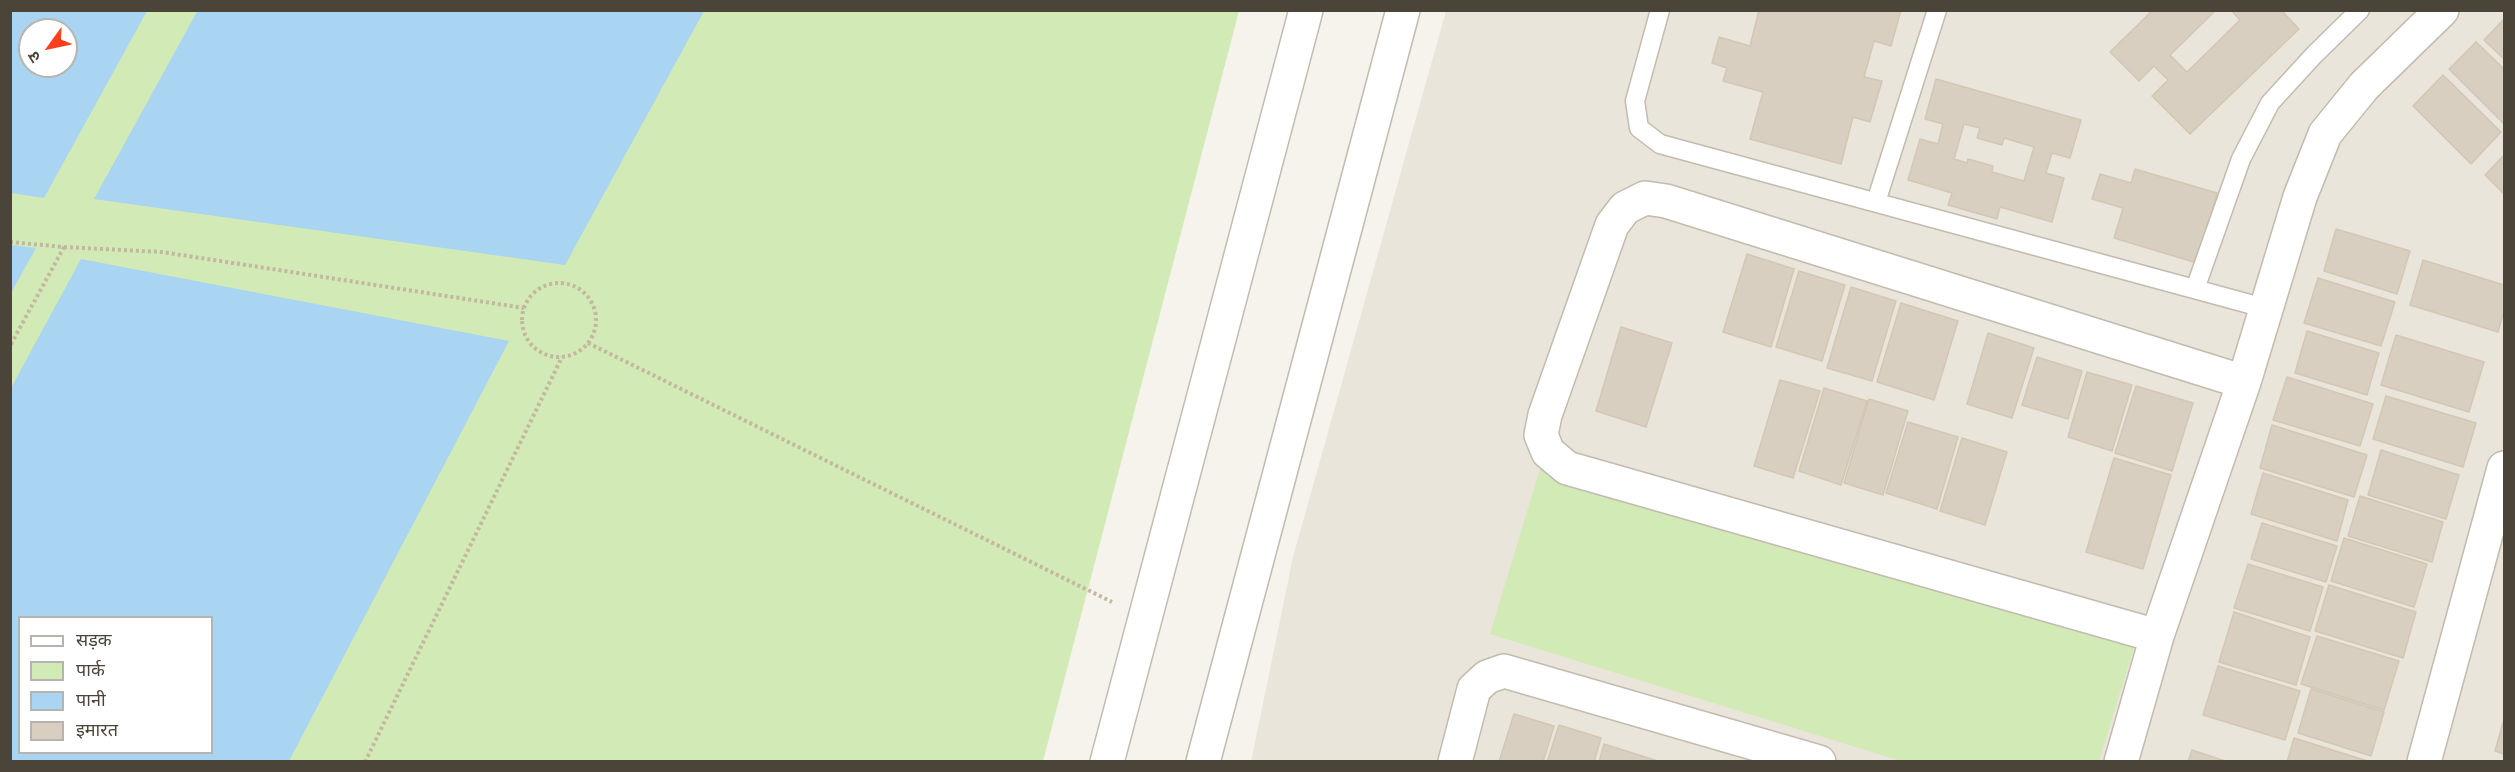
<!DOCTYPE html>
<html>
<head>
<meta charset="utf-8">
<style>
  body { margin:0 }
  #map { position:relative; width:2515px; height:772px; overflow:hidden; background:#f6f3ec; font-family:Figtree,"Noto Sans Devanagari",sans-serif }
  canvas { display:block }
  .frame { position:absolute; inset:0; border:12px solid #4b4439; pointer-events:none }
  .legend { position:absolute; left:18px; top:616px; width:195px; height:138px; box-sizing:border-box; background:#fff; border:2px solid #b7b4b0; margin:0; padding:8px 10px; list-style:none; font-size:18px; color:#4b4439 }
  .legend li { display:flex; align-items:center; gap:12px; height:30px }
  .legend b { width:30px; border:2px solid #b7b4b0 }
  .north { position:absolute; left:18px; top:18px; width:60px; height:60px; box-sizing:border-box; background:#fff; border:2px solid #b7b4b0; border-radius:50%; rotate:237deg; font-size:16px; font-weight:700; line-height:24px; text-align:center; color:#4b4439 }
  .north::after { content:''; display:block; margin:auto; width:21px; height:27px; background:#fc3f1d; clip-path:polygon(50% 0,100% 100%,50% 72%,0 100%) }
</style>
</head>
<body>
<div id="map">
<canvas width="2515" height="772"></canvas>
<div class="frame"></div>
<ul class="legend">
<li><b style="height:8px;background:#fff"></b>सड़क</li>
<li><b style="height:16px;background:#d2eab5"></b>पार्क</li>
<li><b style="height:16px;background:#a9d4f2"></b>पानी</li>
<li><b style="height:16px;background:#d8cfc1"></b>इमारत</li>
</ul>
<div class="north">उ</div>
</div>
<script>
const ctx = document.querySelector('canvas').getContext('2d');
ctx.lineJoin = 'round';
function paint(path, color) { ctx.fillStyle = color; ctx.fill(path, 'evenodd'); }
const shape = rows => new Path2D(rows.map(r => 'M' + r).join(''));
function trace(path, color, width, dash) { ctx.strokeStyle = color; ctx.lineWidth = width; ctx.lineCap = dash ? 'butt' : 'round'; ctx.setLineDash(dash || []); ctx.stroke(path); }
paint(shape([
  [1446,11,2504,11,2504,761,1251,762,1293,557]
]), '#eae5da');
paint(shape([
  [10,11,1239,11,1043,761,11,761],
  [30,30,66,30,66,66,30,66],
  [20,618,212,618,212,752,20,752],
  [1543,459,2136,641,2099,761,1904,762,1490,634]
]), '#d2eab5');
paint(shape([
  [11,10,147,11,44,198,11,193],
  [30,30,66,30,66,66,30,66],
  [198,10,704,10,704,11,565,265,94,199],
  [11,245,36,248,11,293,10,245],
  [81,259,509,341,289,761,11,761,11,388],
  [20,618,212,618,212,752,20,752]
]), '#a9d4f2');
const building = shape([
  [1759,10,1901,10,1891,46,1874,41,1864,77,1882,81,1870,122,1853,117,1841,164,1750,139,1763,92,1723,81,1727,68,1712,63,1719,37,1750,46,1759,10],
  [2153,10,2216,10,2170,55,2187,72,2240,20,2231,10,2281,10,2299,29,2190,134,2152,96,2168,80,2154,66,2139,81,2110,52,2153,10],
  [2504,19,2504,59,2484,40,2504,19],
  [2476,42,2504,69,2504,124,2449,69,2476,42],
  [2443,75,2501,132,2471,164,2413,106,2443,75],
  [1936,79,2081,120,2070,158,2052,153,2046,173,2064,178,2052,222,2000,207,1997,219,1948,205,1952,193,1908,180,1920,139,1938,144,1943,124,1925,119,1936,79],
  [1964,124,1980,128,1977,138,2002,145,2004,138,2034,147,2024,181,1992,172,1993,166,1968,159,1967,163,1954,159,1964,124],
  [2504,155,2504,194,2485,175,2504,155],
  [2135,169,2217,193,2197,263,2114,238,2123,208,2092,199,2100,174,2131,183,2135,169],
  [2336,229,2410,251,2397,294,2324,271,2336,229],
  [1747,254,1794,269,1771,347,1723,332,1747,254],
  [2423,260,2504,285,2504,311,2498,332,2410,305,2423,260],
  [1799,271,1845,285,1822,361,1776,347,1799,271],
  [2318,278,2395,302,2381,346,2304,323,2318,278],
  [1851,287,1896,301,1872,381,1827,368,1851,287],
  [1901,303,1958,321,1934,400,1877,382,1901,303],
  [1621,327,1672,343,1646,427,1596,411,1621,327],
  [2307,331,2379,353,2367,395,2295,373,2307,331],
  [1988,333,2034,348,2012,418,1967,404,1988,333],
  [2396,335,2484,362,2469,412,2381,385,2396,335],
  [2037,357,2082,371,2068,419,2022,405,2037,357],
  [2087,372,2132,385,2112,451,2068,437,2087,372],
  [2287,377,2373,404,2360,446,2273,420,2287,377],
  [1780,380,1820,391,1793,478,1754,466,1780,380],
  [2136,386,2193,403,2172,471,2115,453,2136,386],
  [1824,388,1867,401,1841,485,1799,471,1824,388],
  [2386,396,2476,423,2463,467,2373,439,2386,396],
  [1869,399,1908,411,1883,495,1844,483,1869,399],
  [1908,422,1958,437,1937,509,1886,493,1908,422],
  [2272,425,2367,455,2354,497,2260,468,2272,425],
  [1962,438,2007,452,1985,525,1940,511,1962,438],
  [2381,450,2459,475,2446,519,2368,495,2381,450],
  [2114,458,2171,475,2143,569,2086,552,2114,458],
  [2263,473,2348,500,2337,541,2251,514,2263,473],
  [2360,496,2443,522,2432,562,2348,536,2360,496],
  [2262,523,2337,546,2326,582,2251,559,2262,523],
  [2344,538,2427,564,2414,607,2331,581,2344,538],
  [2248,564,2323,587,2310,631,2234,608,2248,564],
  [2329,585,2416,612,2403,658,2315,631,2329,585],
  [2234,612,2310,637,2296,685,2219,662,2234,612],
  [2317,636,2399,661,2384,710,2301,684,2317,636],
  [2218,666,2300,691,2285,740,2203,715,2218,666],
  [2311,689,2384,712,2371,756,2298,733,2311,689],
  [1514,714,1554,726,1543,762,1499,762,1514,714],
  [2504,719,2504,754,2495,751,2504,719],
  [1559,725,1601,738,1594,762,1547,762,1559,725],
  [2294,738,2371,762,2287,762,2294,738],
  [1604,744,1661,762,1599,762,1604,744],
  [2192,750,2228,762,2188,762,2192,750]
]);
paint(building, '#d8cfc1');
trace(building, '#d3c7b4', 1.5);
const service = shape([
  [1660,10,1635,101,1639,128,1660,144,2268,309],
  [1876,202,1937,10],
  [2195,289,2241,159,2270,103,2314,55,2360,10]
]);
const minor = shape([
  [2157,636,1567,468,1548,452,1541,435,1545,415,1612,225,1625,208,1645,198,1666,201,2244,382],
  [1455,762,1474,689,1487,677,1504,671,1819,762],
  [2121,762,2157,636,2244,382,2300,197,2325,134,2364,86,2442,10],
  [2424,762,2504,468]
]);
const tertiary = shape([
  [1107,762,1306,10],
  [1203,762,1403,10]
]);
trace(service, '#c2bbae', 21);
trace(minor, '#c2bbae', 36);
trace(tertiary, '#c2bbae', 36);
trace(shape([
  [10,242,64,247,10,346],
  [64,247,162,252,524,308],
  '522 320a37 37 0 1 1 74 0a37 37 0 1 1-74 0Z',
  [588,343,1112,602],
  [365,762,562,357]
]), '#c4b79f', 4, [3, 3]);
trace(service, '#fff', 18);
trace(minor, '#fff', 33);
trace(tertiary, '#fff', 33);
</script>
</body>
</html>
